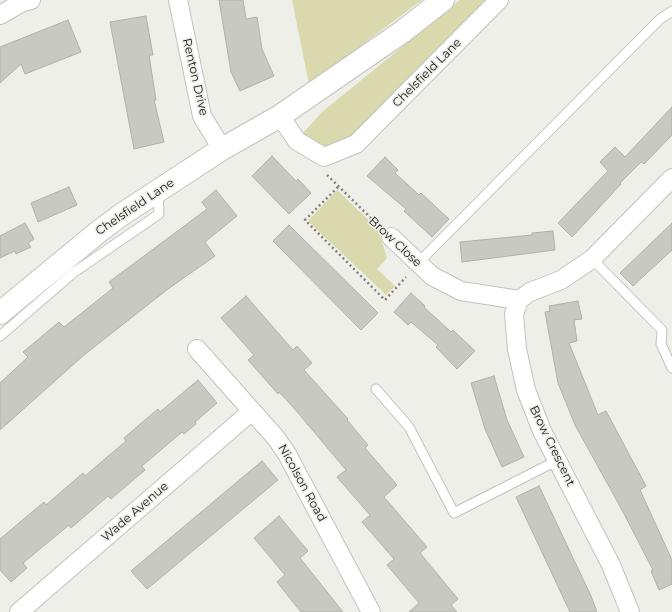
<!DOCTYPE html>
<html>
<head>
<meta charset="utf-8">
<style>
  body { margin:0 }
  canvas { display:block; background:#efefea }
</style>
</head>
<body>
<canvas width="672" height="612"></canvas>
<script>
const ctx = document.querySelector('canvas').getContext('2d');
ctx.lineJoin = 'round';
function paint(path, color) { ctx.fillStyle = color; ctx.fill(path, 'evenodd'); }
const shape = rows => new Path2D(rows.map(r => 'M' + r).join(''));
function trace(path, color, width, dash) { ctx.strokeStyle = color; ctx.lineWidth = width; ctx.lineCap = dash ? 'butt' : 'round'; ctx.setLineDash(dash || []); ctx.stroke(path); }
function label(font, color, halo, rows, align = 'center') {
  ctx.font = font + ' Montserrat,sans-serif'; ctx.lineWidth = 3.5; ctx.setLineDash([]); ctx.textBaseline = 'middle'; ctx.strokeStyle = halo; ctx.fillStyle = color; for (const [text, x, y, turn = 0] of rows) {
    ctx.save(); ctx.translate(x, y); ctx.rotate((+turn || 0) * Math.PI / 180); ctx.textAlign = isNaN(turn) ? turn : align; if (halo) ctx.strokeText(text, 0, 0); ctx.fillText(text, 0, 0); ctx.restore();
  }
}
paint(shape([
  [292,0,422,0,309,84],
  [460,0,495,0,349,143,323,149,307,140,303,133,322,112],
  [337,190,378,229,387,258,377,269,395,286,386,295,308,221]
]), '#d9d9ad');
const building = shape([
  [219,0,243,0,246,19,257,17,262,49,274,76,240,91,231,72,219,0],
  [146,16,153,55,149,55,156,100,154,100,164,142,134,149,110,22,146,16],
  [68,20,81,52,25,74,21,64,0,83,0,47,68,20],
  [672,107,672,135,644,164,641,162,620,183,621,184,572,237,558,223,608,171,600,162,615,147,625,157,672,107],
  [272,156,296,181,298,179,311,193,289,214,252,176,272,156],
  [385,157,398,170,395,173,419,195,421,193,449,219,432,237,404,211,406,209,367,176,385,157],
  [69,187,77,205,38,222,31,203,69,187],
  [216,190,237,216,205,242,215,256,168,289,84,355,0,430,0,383,28,357,23,352,59,322,64,327,113,288,109,282,207,209,202,202,216,190],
  [25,223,34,239,28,243,31,247,16,254,15,251,0,258,0,236,25,223],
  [672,223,672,250,633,286,620,273,672,223],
  [289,225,378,313,361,330,273,241,289,225],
  [553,231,555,250,462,262,460,242,532,235,532,233,553,231],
  [411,293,425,306,424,307,451,332,453,330,475,351,457,369,436,347,438,345,411,322,408,325,394,312,411,293],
  [246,296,293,350,297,346,312,363,304,370,348,419,347,420,368,445,365,448,397,485,384,497,427,547,420,553,458,599,451,605,457,612,409,612,419,603,387,565,394,559,362,522,370,515,337,477,346,470,293,407,279,392,278,394,248,360,254,355,221,318,246,296],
  [578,301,582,319,574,320,577,341,569,343,598,415,606,411,646,486,640,490,672,560,672,584,659,590,651,571,653,570,622,510,575,425,558,383,545,312,550,311,549,306,578,301],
  [494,376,507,420,524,457,502,467,485,429,471,383,494,376],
  [198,380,217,403,195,422,196,424,184,434,182,432,142,466,145,470,111,499,108,496,71,528,69,525,23,563,27,568,11,582,0,570,0,539,44,502,46,505,83,473,85,476,126,441,124,438,152,414,158,409,160,412,198,380],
  [262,461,278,480,147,589,131,571,262,461],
  [539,486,591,596,597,612,570,612,516,497,539,486],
  [279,516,308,551,300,558,343,612,301,612,277,582,285,575,254,538,279,516]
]);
paint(building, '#c9c9c4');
trace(building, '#b1b1ac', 1);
const service = shape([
  [592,259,662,330,661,344,672,368],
  [418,263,660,19,672,11],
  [0,336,73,273,159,214,158,192],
  [376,389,409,427,454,513,558,460]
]);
const minor = shape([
  [178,0,202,116,222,149],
  [0,15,21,3,31,0],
  [280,116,297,141,324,157,356,144,499,0],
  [391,237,432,276,461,291,519,300],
  [197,349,276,438,287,454,371,612],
  [19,612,252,411],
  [630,612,611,565,542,431,526,390,517,349,514,314,519,300,530,292,561,280,592,259,672,178]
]);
const tertiary = shape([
  [0,313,97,233,121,215,222,149,280,116,402,32,443,0]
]);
trace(service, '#c2c2be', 11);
trace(minor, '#c2c2be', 20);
trace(tertiary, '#c2c2be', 24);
trace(shape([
  [327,175,378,225],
  [338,187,305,220,385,300,406,277]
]), '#81817e', 2.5, [2, 3]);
trace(service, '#fff', 9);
trace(minor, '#fff', 18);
trace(tertiary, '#fff', 22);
label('12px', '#151514', '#efefea', [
  ["Chelsfield Lane",427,73,-45],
  ["Renton Drive",195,77,77],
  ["Chelsfield Lane",135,207,-34],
  ["Brow Close",395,242,43],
  ["Brow Crescent",552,446,64],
  ["Nicolson Road",302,483,61],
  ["Wade Avenue",135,512,-41]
]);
</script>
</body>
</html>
